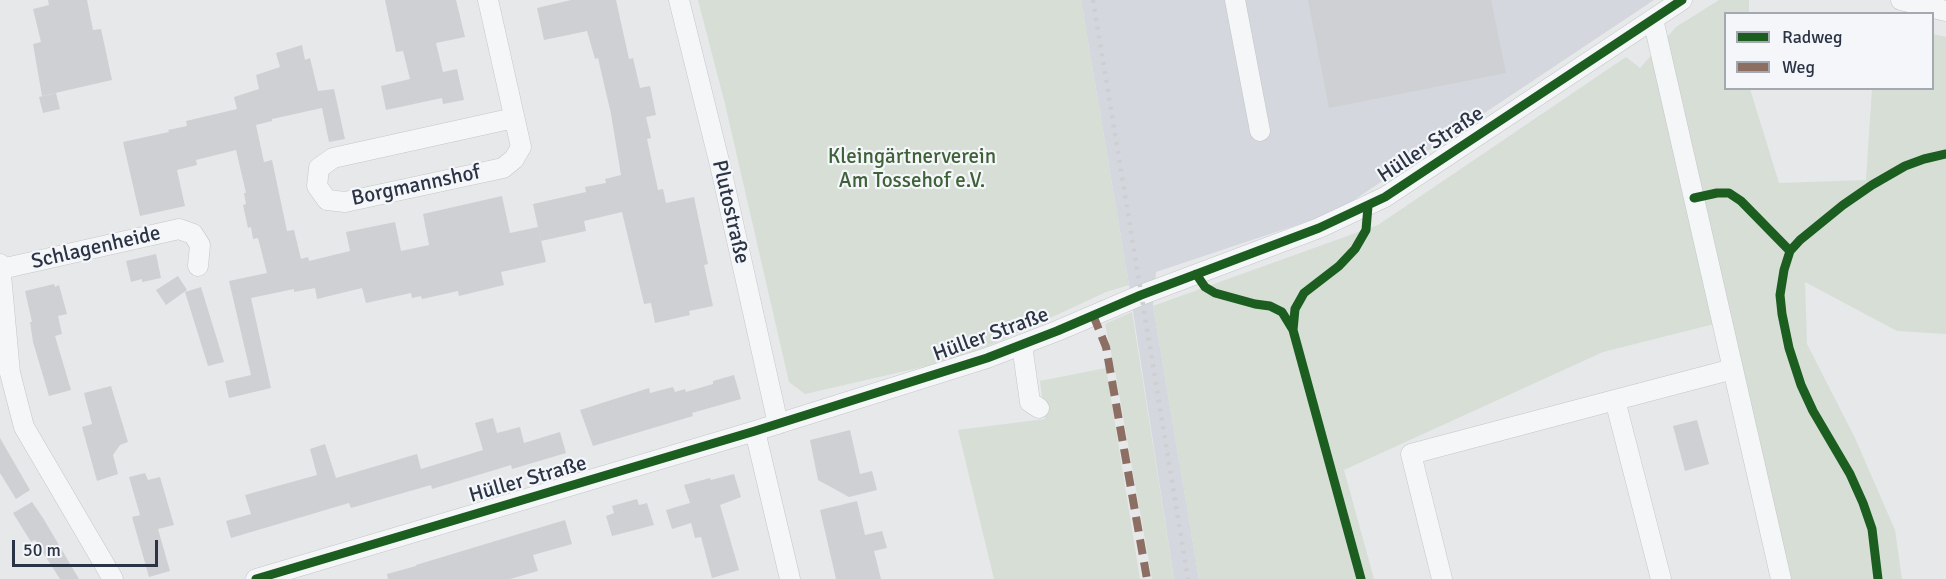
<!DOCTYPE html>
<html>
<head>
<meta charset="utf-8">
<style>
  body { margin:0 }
  #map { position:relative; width:1946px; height:579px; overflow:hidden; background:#e6e8ea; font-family:Signika,sans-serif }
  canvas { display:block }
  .legend { position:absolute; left:1724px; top:12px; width:210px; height:78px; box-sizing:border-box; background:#f4f6f9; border:2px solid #a4a8b1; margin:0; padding:8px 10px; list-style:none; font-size:18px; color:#2b3445 }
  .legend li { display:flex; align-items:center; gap:12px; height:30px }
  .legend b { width:30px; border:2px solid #a4a8b1 }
  .scale { position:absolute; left:12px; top:540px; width:146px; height:27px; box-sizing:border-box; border:3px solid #2b3445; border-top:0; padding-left:8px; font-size:18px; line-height:21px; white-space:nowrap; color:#2b3445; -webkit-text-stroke:4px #f4f6f9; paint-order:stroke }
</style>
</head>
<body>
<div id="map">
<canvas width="1946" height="579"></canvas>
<ul class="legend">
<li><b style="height:8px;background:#1b5e20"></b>Radweg</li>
<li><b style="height:8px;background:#8d6e63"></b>Weg</li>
</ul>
<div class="scale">50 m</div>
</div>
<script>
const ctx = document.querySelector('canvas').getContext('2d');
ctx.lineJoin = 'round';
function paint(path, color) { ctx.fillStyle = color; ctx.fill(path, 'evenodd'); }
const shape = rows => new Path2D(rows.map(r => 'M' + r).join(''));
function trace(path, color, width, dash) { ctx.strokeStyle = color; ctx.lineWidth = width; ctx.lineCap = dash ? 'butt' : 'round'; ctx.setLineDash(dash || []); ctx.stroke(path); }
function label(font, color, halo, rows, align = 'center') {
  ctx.font = font + ' Signika,sans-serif'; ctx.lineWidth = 4.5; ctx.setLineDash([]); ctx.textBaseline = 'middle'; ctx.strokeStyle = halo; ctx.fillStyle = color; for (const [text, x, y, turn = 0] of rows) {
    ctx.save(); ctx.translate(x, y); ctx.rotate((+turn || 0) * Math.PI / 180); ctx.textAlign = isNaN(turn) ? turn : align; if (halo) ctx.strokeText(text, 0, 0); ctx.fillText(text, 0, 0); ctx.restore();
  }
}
paint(shape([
  [1081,0,1654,0,1336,212,1156,272,1153,306,1199,579,1174,579,1129,285]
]), '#d4d7dd');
paint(shape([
  [698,0,1081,0,1129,285,1106,292,1007,338,953,360,805,394,789,382,725,104],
  [1719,0,1749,0,1749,13,1726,14,1726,88,1750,89,1779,183,1866,180,1872,89,1932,88,1933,34,1946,37,1946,334,1897,331,1805,282,1807,344,1855,438,1895,530,1902,579,1791,579,1730,320,1603,352,1344,470,1374,579,1199,579,1153,306,1378,225,1626,57,1640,68,1676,27],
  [1132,312,1174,579,1152,579,1115,371,1105,324],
  [1106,368,1140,579,994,579,958,430,1045,419,1040,381]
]), '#d6ded6');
paint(shape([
  [48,0,87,0,93,30,101,29,112,80,42,96,33,44,41,42,33,9,49,5],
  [385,0,456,0,465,37,436,43,443,72,457,69,464,100,443,104,442,98,386,110,381,86,410,79,403,51,396,52],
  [571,0,616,0,629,59,633,58,640,88,650,86,656,115,646,117,651,138,647,139,658,190,663,189,666,203,694,197,708,264,704,265,713,306,689,311,690,315,655,323,651,303,644,304,622,212,584,221,586,231,541,241,533,204,586,192,585,187,606,183,605,179,621,175,611,114,598,58,595,59,587,31,544,40,537,8],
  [1308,0,1491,0,1506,73,1329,108],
  [302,45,305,60,310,58,318,91,334,89,345,139,329,142,322,108,272,119,272,121,256,125,264,162,272,160,287,231,294,230,301,259,308,257,309,261,350,251,346,232,395,222,401,251,429,245,423,214,502,196,510,233,538,227,546,262,501,272,504,285,459,296,458,291,422,299,421,296,412,298,411,293,366,303,362,288,317,299,315,288,294,292,294,289,251,298,271,388,229,398,225,381,251,375,229,281,267,273,258,238,253,239,251,227,248,228,243,205,246,204,244,193,246,193,236,150,196,160,197,165,177,170,185,206,140,216,123,142,169,132,168,130,187,126,186,121,237,109,234,97,259,89,256,75,280,67,276,53],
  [56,93,60,109,43,113,39,97],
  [156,254,161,278,142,282,142,279,131,282,126,261],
  [178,276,187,290,166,305,156,290],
  [54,284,55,287,59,285,67,314,58,316,62,334,55,336,71,390,49,396,33,342,30,322,32,322,25,291],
  [201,287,224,362,208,366,185,292],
  [734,375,741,399,692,413,693,416,593,446,580,410,649,388,650,393,673,387,675,392,685,389,686,392,713,384,713,381],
  [111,386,128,442,120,445,113,455,118,474,97,481,82,427,92,424,84,393],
  [493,418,497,433,520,427,524,443,560,432,566,453,512,469,511,465,432,489,431,485,351,508,349,503,231,538,226,521,251,514,245,495,317,475,310,449,325,444,336,478,417,454,421,469,483,450,475,423],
  [1697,420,1709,464,1685,471,1673,426],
  [850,430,860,474,872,471,877,490,849,497,818,480,810,440],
  [0,438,30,490,16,499,0,473],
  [145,473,148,480,160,477,174,525,158,529,170,571,149,577,132,517,140,515,129,477],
  [734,474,741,497,720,505,739,570,712,578,701,537,695,538,691,523,672,529,666,510,690,503,684,485,710,478,711,480],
  [637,499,639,505,647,503,654,525,612,536,606,516,614,513,612,506],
  [857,501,865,535,882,531,887,548,874,551,881,579,836,579,820,510],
  [32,502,43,518,79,579,60,579,35,540,31,542,13,513],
  [565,520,572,544,533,555,538,571,510,579,388,579,387,574,416,566,416,565]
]), '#ced0d3');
const minor = shape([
  [488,0,521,147,514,159,503,168,345,202,327,200,317,186,319,168,333,158,514,118],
  [679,0,721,169,778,424],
  [1235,0,1260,131],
  [1901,0,1946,11],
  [1653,19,1733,369,1615,400,1661,579],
  [0,264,10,373,24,427,113,579],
  [1,269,179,229,193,234,200,245,198,266],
  [1022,345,1030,402,1039,408],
  [1733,369,1781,579],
  [755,431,790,579],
  [256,579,755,431,987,358,1057,331,1141,295,1319,228,1385,197,1682,0],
  [1442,579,1411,454,1615,400]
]);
trace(minor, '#c4c6c8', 21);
trace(minor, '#f5f6f7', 20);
trace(shape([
  [1093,0,1188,579]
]), '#cecfd2', 4.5, [3, 6]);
trace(shape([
  [1093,315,1106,347,1147,579]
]), '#8d6e63', 8, [15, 8]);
trace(shape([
  [1694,198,1717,193,1729,193,1741,201,1790,251],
  [1196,274,1205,287,1215,293,1255,304,1270,306,1282,312,1293,330,1361,579],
  [1293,330,1295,309,1304,293,1339,266,1355,249,1366,230,1368,206],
  [256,579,755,431,987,358,1057,331,1141,295,1319,228,1385,197,1682,0],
  [1878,579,1872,529,1863,503,1850,474,1813,411,1801,385,1789,348,1782,314,1780,295,1784,270,1790,251,1800,240,1843,205,1872,185,1905,166,1924,159,1946,154]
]), '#1b5e20', 9);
label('21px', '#2b3445', '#f4f6f9', [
  ["Hüller Straße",1431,145,-33],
  ["Borgmannshof",416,186,-12],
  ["Plutostraße",730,212,77],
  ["Schlagenheide",96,248,-13],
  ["Hüller Straße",991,335,-20],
  ["Hüller Straße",528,480,-16]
]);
label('21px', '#3f6138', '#f4f6f9', [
  ["Kleingärtnerverein",912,157],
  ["Am Tossehof e.V.",912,181]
]);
</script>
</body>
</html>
